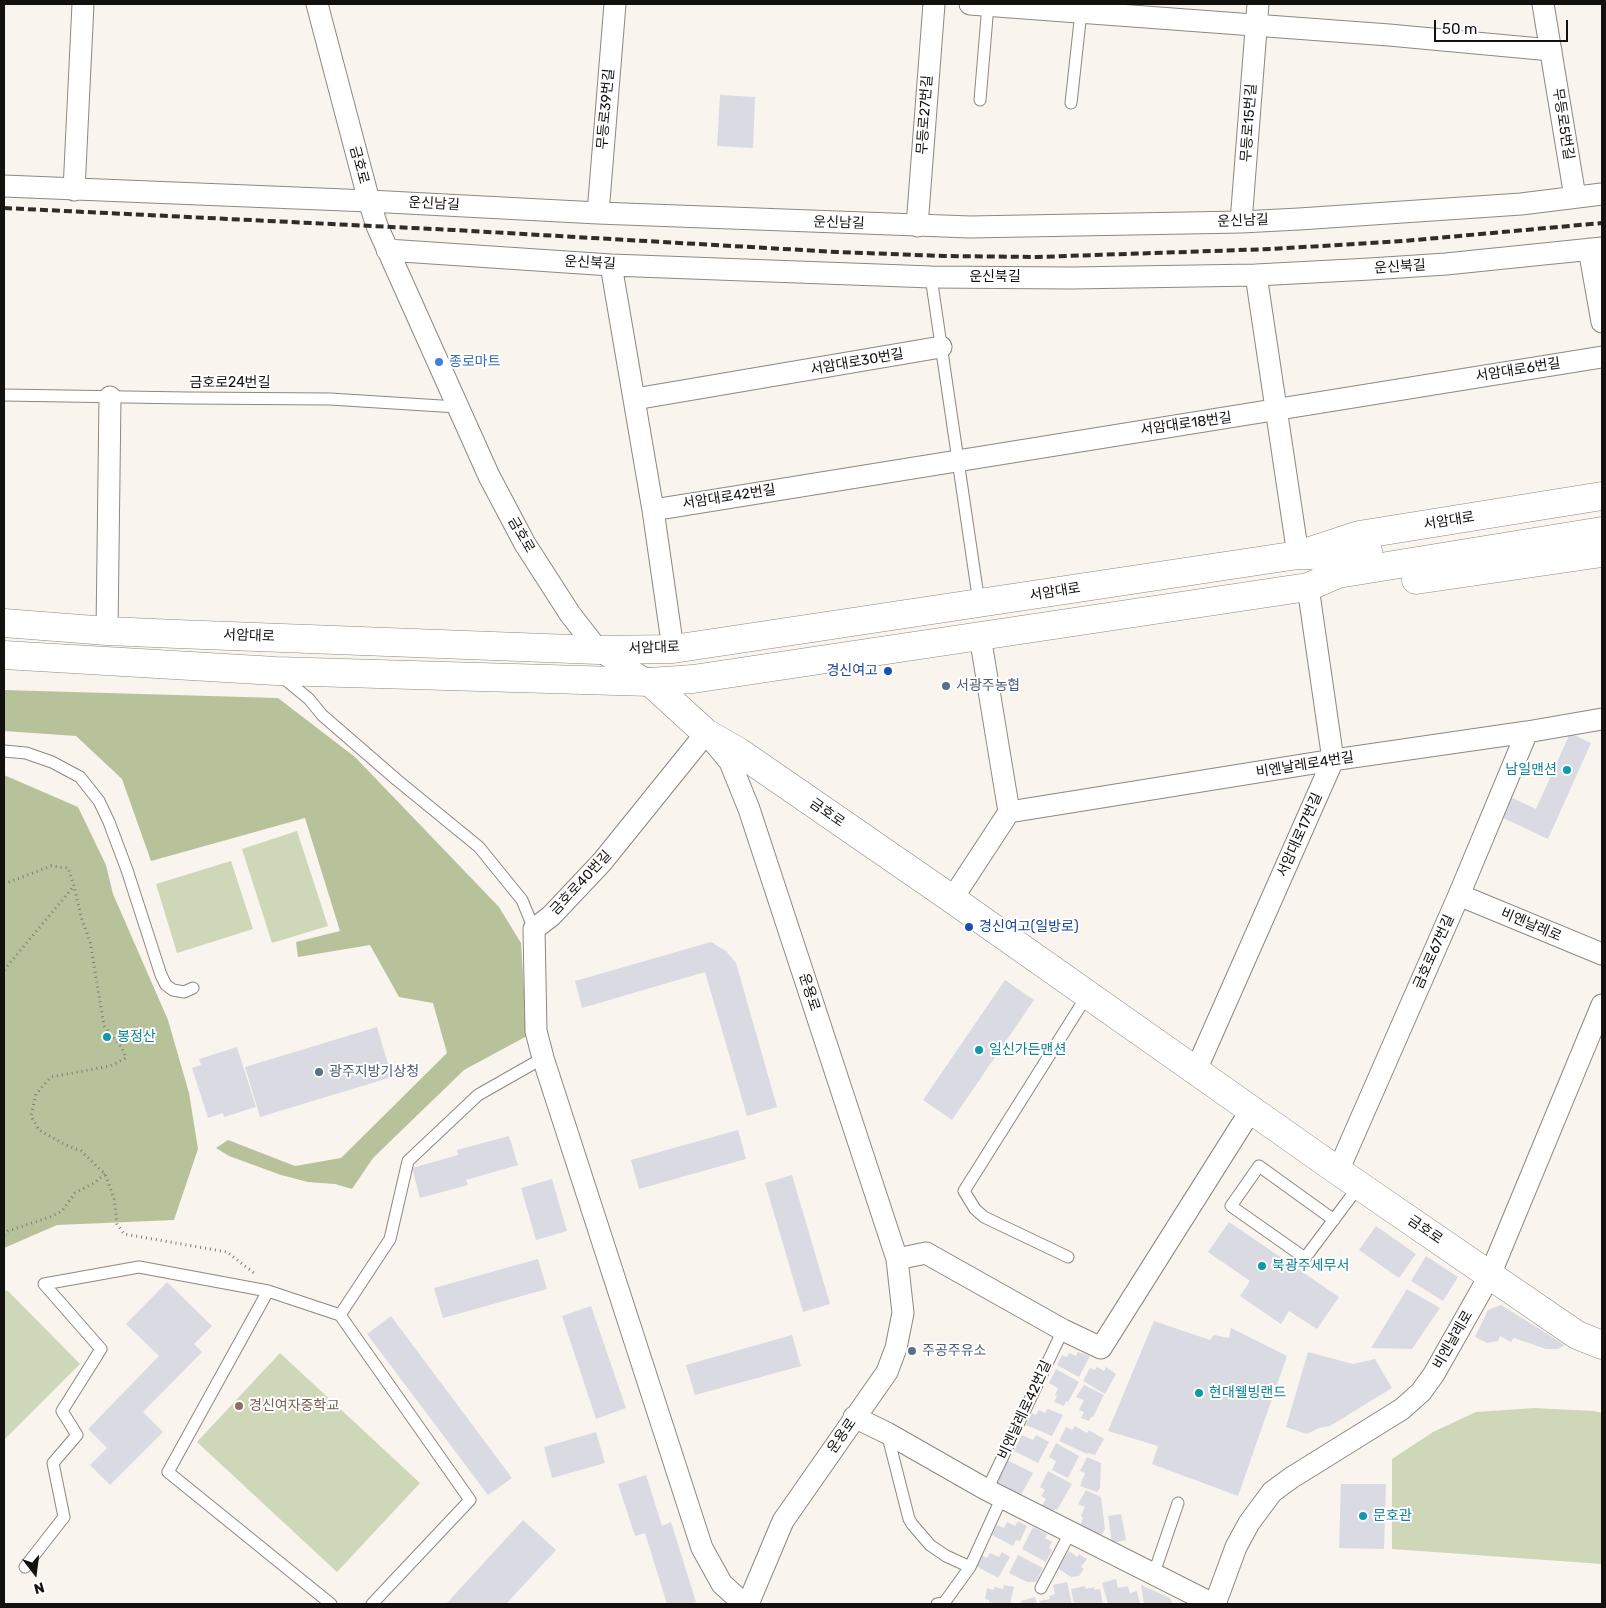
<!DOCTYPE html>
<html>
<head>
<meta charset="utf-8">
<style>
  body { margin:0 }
  #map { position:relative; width:1606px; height:1608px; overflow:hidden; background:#f9f4ed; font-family:Rubik,sans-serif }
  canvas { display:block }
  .frame { position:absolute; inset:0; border:5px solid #12110e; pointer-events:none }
  .north { position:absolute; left:10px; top:1548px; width:50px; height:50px; -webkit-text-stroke:4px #fff; paint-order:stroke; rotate:165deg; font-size:14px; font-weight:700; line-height:20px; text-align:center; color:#12110e }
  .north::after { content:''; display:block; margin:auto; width:18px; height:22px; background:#12110e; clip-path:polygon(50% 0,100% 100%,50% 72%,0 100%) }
  .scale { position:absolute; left:1434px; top:20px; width:134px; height:22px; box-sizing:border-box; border:2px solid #12110e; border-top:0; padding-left:6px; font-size:15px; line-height:18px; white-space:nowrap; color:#12110e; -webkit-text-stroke:4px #fff; paint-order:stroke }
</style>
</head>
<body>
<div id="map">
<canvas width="1606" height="1608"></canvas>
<div class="frame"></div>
<div class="north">N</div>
<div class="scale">50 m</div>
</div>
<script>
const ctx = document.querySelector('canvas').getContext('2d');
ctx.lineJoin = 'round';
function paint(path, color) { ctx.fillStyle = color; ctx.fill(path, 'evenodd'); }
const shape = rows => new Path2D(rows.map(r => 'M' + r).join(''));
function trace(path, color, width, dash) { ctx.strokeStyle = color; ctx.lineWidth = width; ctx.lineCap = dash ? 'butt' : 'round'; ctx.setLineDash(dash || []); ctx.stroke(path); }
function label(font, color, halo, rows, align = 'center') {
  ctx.font = font + ' Rubik,"Noto Sans KR",sans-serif'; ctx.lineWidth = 4; ctx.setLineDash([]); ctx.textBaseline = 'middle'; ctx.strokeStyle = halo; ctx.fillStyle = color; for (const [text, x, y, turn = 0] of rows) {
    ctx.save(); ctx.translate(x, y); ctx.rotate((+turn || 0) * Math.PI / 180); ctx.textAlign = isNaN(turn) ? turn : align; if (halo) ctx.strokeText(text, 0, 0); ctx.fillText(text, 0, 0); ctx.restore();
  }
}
paint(shape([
  [297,831,328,926,272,943,242,849],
  [231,861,253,929,177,953,156,884],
  [4,1290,8,1291,80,1364,4,1440],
  [280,1353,420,1483,337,1572,197,1442],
  [1534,1408,1594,1411,1602,1413,1602,1564,1392,1549,1392,1459,1433,1432,1476,1412]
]), '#ced7b7');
paint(shape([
  [4,690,278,698,355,757,499,907,521,943,527,1036,464,1070,373,1158,352,1189,335,1184,308,1182,281,1175,229,1156,216,1148,228,1140,295,1166,341,1158,447,1053,433,1003,399,997,370,945,298,957,296,942,340,931,305,818,151,861,122,779,76,736,4,731],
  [4,775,78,807,106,865,113,894,168,1020,189,1093,198,1149,174,1220,57,1225,4,1248]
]), '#b7c29b');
paint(shape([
  [720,95,755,97,753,148,717,146],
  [1570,733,1591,743,1548,839,1499,816,1508,796,1536,809],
  [711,942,726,951,736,963,777,1107,747,1116,705,972,582,1008,575,981],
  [1005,980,1034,1000,952,1120,923,1100],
  [377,1027,392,1077,260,1117,245,1067],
  [237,1047,256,1107,224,1117,223,1113,208,1118,192,1068,201,1065,199,1059],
  [738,1130,746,1159,639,1189,631,1160],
  [509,1136,518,1165,466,1180,468,1185,420,1198,412,1168,458,1155,457,1150],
  [792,1175,830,1304,803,1312,765,1183],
  [552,1179,567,1231,536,1240,521,1188],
  [1229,1222,1339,1297,1317,1329,1289,1311,1281,1324,1240,1296,1250,1281,1208,1252],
  [1376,1226,1416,1254,1399,1278,1359,1250],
  [1426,1256,1458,1277,1443,1301,1411,1281],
  [538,1259,547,1289,443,1318,434,1288],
  [167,1282,212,1326,194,1344,202,1352,143,1412,163,1432,110,1485,90,1465,107,1448,88,1429,159,1356,126,1324],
  [1407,1289,1440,1308,1412,1349,1371,1348],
  [1501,1305,1565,1345,1558,1349,1546,1349,1514,1338,1511,1342,1500,1336,1498,1341,1487,1343,1475,1337,1488,1310],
  [591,1306,626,1408,596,1419,562,1316],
  [391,1316,512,1478,488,1495,367,1334],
  [1154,1321,1210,1340,1214,1335,1229,1338,1231,1328,1287,1356,1238,1496,1152,1464,1158,1446,1108,1431],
  [792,1335,801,1366,695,1395,686,1365],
  [1078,1352,1090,1356,1079,1377,1057,1365,1062,1355,1067,1357,1069,1353,1076,1356],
  [1308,1352,1353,1364,1375,1359,1392,1388,1330,1426,1319,1428,1307,1434,1286,1427],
  [1097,1367,1104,1371,1106,1367,1116,1374,1105,1394,1083,1381,1090,1368,1095,1370],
  [1056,1369,1079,1382,1068,1402,1066,1401,1064,1406,1054,1402,1057,1396,1055,1395,1058,1388,1049,1383],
  [1084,1385,1104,1395,1093,1417,1091,1417,1089,1421,1081,1418,1084,1412,1079,1410,1084,1400,1076,1397],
  [1048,1409,1063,1415,1052,1436,1026,1425,1032,1413,1036,1415,1039,1410,1045,1413],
  [1075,1426,1087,1433,1089,1430,1104,1439,1095,1455,1088,1453,1087,1454,1059,1441,1066,1427,1072,1430],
  [596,1432,605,1463,552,1478,544,1447],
  [1022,1435,1033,1440,1036,1435,1049,1442,1038,1463,1014,1451],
  [1056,1443,1079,1456,1068,1478,1052,1470,1056,1461,1049,1457],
  [1087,1457,1101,1463,1100,1488,1097,1492,1080,1486,1085,1473,1080,1471],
  [1007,1460,1033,1473,1021,1495,996,1482],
  [1048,1471,1072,1484,1057,1510,1055,1509,1052,1513,1041,1507,1046,1499,1041,1496,1045,1490,1040,1487],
  [646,1475,662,1526,671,1522,696,1602,689,1604,667,1604,645,1533,635,1536,618,1484],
  [1341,1484,1386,1484,1384,1549,1339,1548],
  [1086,1490,1101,1497,1105,1529,1101,1535,1080,1525,1083,1518,1081,1516,1085,1507,1078,1504],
  [1121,1514,1126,1540,1112,1543,1108,1516],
  [523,1520,556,1550,506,1604,446,1604],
  [1018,1521,1027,1526,1020,1541,1016,1540,1013,1546,992,1535,997,1525,1004,1528,1007,1522,1015,1526],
  [1033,1527,1047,1534,1045,1538,1052,1542,1049,1548,1052,1550,1046,1562,1022,1549],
  [1069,1551,1077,1557,1079,1554,1087,1559,1081,1567,1084,1569,1079,1576,1071,1577,1057,1568],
  [1002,1552,1010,1557,998,1578,976,1566,981,1555,987,1558,990,1553,999,1557],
  [1018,1555,1043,1568,1036,1582,1027,1582,1009,1573],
  [1116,1579,1118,1588,1128,1586,1130,1593,1137,1591,1140,1604,1108,1604,1102,1583],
  [1067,1582,1072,1604,1040,1604,1039,1601,1050,1599,1049,1596,1055,1594,1053,1585],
  [1004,1585,1014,1587,1010,1604,997,1604,989,1602,989,1600,985,1599,987,1588,993,1590,995,1587,1003,1589],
  [1141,1585,1170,1598,1173,1604,1144,1604],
  [1085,1586,1086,1589,1094,1587,1095,1590,1100,1589,1103,1604,1074,1604,1071,1589],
  [1035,1597,1037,1604,1022,1604,1021,1601]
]), '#dadae2');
const lane = shape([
  [980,100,988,5],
  [1071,103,1081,12],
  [931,277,979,603],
  [4,395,187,398,330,399,457,407],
  [281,676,309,699,322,715,397,780,479,847,522,900,534,929],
  [4,751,26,753,52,762,80,777,99,801,109,822,127,870,161,975,166,985,173,990,184,992,193,988],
  [1334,1220,1259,1166,1231,1206,1305,1258,1359,1186],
  [1068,1257,984,1217,975,1209,964,1191,1088,994],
  [268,1291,168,1472,331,1604],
  [340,1315,390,1239,408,1161,478,1095,543,1058],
  [887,1433,909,1519,912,1524,930,1545,946,1556,970,1567],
  [987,1490,1063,1330],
  [25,1567,64,1517,53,1463,77,1435,62,1411,101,1349,44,1284,139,1267,268,1291,340,1315,470,1500,372,1604],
  [1154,1573,1178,1503],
  [1041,1588,1071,1531],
  [937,1604,944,1603,970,1567,1002,1497]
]);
const street = shape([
  [317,4,369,201,377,226,489,476,525,544,570,614,598,650,650,682],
  [970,4,1389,35,1551,50],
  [1543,4,1575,197],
  [4,186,369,201,598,213,970,227,1241,222,1299,219,1521,204,1602,194],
  [74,190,83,4],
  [598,213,615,4],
  [1241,222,1258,4],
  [917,226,934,4],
  [1589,249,1602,322],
  [387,250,611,265,931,277,1072,278,1256,275,1370,269,1446,264,1602,248],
  [611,265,653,510,673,649],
  [1256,275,1298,555],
  [635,399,941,347],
  [653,510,1602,357],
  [107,631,110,397],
  [980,636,1009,812],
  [1009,812,1333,760,1527,732,1602,719],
  [1459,895,1602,954],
  [952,899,1009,812],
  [1196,1070,1333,760,1308,587],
  [1338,1171,1459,895,1527,732],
  [897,1259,926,1253,1063,1330,1101,1348,1251,1110],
  [854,1417,887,1433,987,1490,1213,1604],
  [744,1604,722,1584,702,1548,543,1058,536,1031,534,929,551,916,602,862,706,733,730,762,749,809,897,1259,903,1313,896,1348,887,1372,783,1521,748,1604],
  [1215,1604,1236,1547,1249,1523,1272,1492,1291,1478,1402,1409,1421,1392,1434,1374,1490,1275,1602,1005]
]);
const secondary = shape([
  [1307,552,1359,535,1602,496],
  [650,682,706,733,739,752,952,899,1338,1171,1577,1335,1602,1345]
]);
const primary = shape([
  [1416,580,1602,553],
  [4,623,107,631,177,634,598,650,673,649,1298,555,1333,556,1368,551],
  [4,655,276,671,650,682,693,679,1308,587,1338,574,1602,531]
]);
trace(lane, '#8d8882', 13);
trace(street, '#8d8882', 23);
trace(secondary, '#8d8882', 29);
trace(primary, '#8d8882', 29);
trace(shape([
  [4,884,51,866,68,868,74,886,82,920,90,941,104,1026,122,1048,126,1058,110,1066,51,1077,36,1094,31,1116,39,1130,64,1144,81,1151,105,1174,114,1198,117,1224,124,1234,227,1252,254,1273],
  [4,970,74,886],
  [4,1235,8,1231,50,1217,62,1211,75,1193,94,1183,105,1174]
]), '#7e7b76', 3, [1, 4]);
trace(lane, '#fff', 11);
trace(street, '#fff', 21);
trace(secondary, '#fff', 28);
trace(primary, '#fff', 28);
trace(shape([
  [4,208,454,230,837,252,944,256,1037,257,1271,249,1404,241,1602,223]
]), '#2e2d29', 4, [8, 4]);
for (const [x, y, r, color] of [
  [439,362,5,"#3f7fe0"],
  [888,671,5,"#1a4fb4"],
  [946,686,5,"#5c6f8a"],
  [1567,770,5,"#0f9aa8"],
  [969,927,5,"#1a4fb4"],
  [107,1037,5,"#0f9aa8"],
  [979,1050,5,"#0f9aa8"],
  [319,1072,5,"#5c6f8a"],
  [1262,1266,5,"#0f9aa8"],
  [912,1351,5,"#5c6f8a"],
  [1199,1393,5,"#0f9aa8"],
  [239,1406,5,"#8d6e63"],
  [1363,1516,5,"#0f9aa8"]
]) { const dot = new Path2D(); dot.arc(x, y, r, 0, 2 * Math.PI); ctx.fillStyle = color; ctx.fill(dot); trace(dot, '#fff', 2); }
label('14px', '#12110e', '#fff', [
  ["무등로39번길",606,109,-85],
  ["무등로27번길",925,115,-86],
  ["무등로15번길",1249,123,-86],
  ["무등로5번길",1563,124,81],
  ["금호로",359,165,75],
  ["운신남길",434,204,3],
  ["운신남길",1243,221,-2],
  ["운신남길",839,223,2],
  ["운신북길",590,263,3],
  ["운신북길",1400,267,-4],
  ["운신북길",995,277],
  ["서암대로30번길",857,362,-10],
  ["서암대로6번길",1518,370,-9],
  ["금호로24번길",230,383],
  ["서암대로18번길",1186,424,-8],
  ["서암대로42번길",729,497,-9],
  ["서암대로",1449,521,-9],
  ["금호로",521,535,60],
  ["서암대로",1055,592,-9],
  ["서암대로",249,636,2],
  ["서암대로",654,648,-2],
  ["비엔날레로4번길",1305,765,-9],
  ["금호로",827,813,35],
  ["서암대로17번길",1300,835,-66],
  ["금호로40번길",581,883,-47],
  ["비엔날레로",1531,925,23],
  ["금호로67번길",1434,952,-66],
  ["운용로",809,992,72],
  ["금호로",1425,1230,34],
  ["비엔날레로",1453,1340,-60],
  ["비엔날레로42번길",1025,1410,-65],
  ["운용로",842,1436,-55]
]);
label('14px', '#366cbe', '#fff', [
  ["종로마트",449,362]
], 'left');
label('14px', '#164399', '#fff', [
  ["경신여고",878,671],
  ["경신여고(일방로)",979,927,"left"]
], 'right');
label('14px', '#4e5e75', '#fff', [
  ["서광주농협",956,686],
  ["광주지방기상청",329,1072],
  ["주공주유소",922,1351]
], 'left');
label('14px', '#0d838f', '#fff', [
  ["남일맨션",1557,770,"right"],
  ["봉정산",117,1037],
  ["일신가든맨션",989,1050],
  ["북광주세무서",1272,1266],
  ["현대웰빙랜드",1209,1393],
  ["문호관",1373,1516]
], 'left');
label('14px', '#785e54', '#fff', [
  ["경신여자중학교",249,1406]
], 'left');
</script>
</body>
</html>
